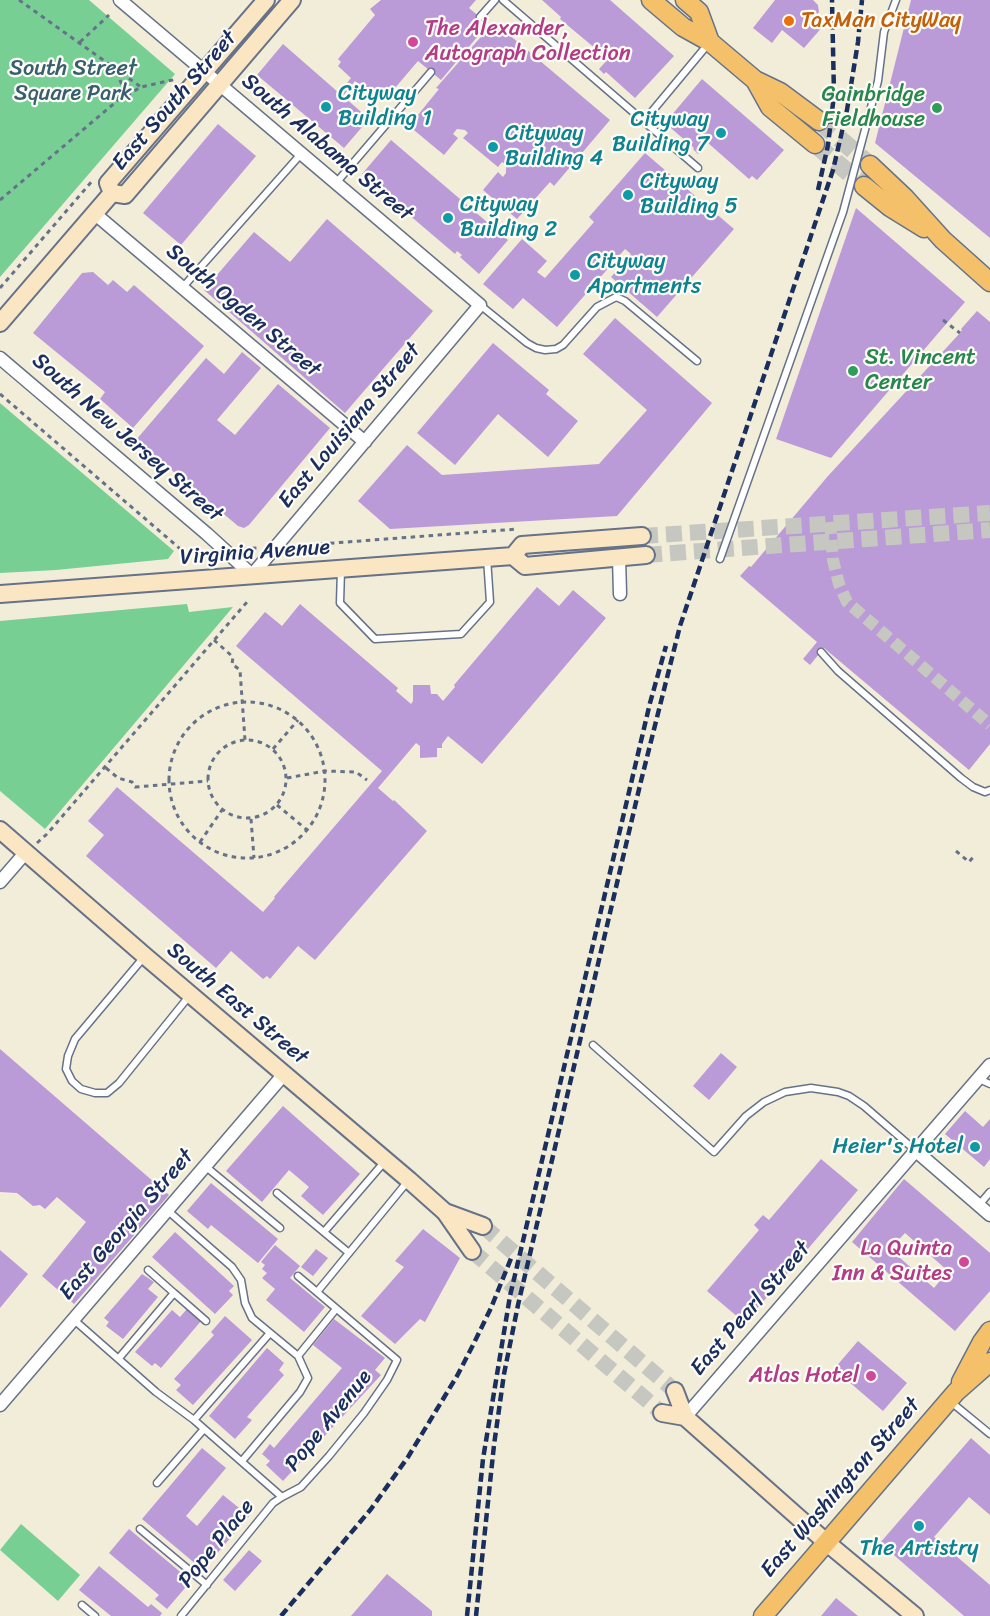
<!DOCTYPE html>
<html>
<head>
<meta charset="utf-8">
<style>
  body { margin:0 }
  canvas { display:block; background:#f1edd8 }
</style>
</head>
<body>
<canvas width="990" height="1616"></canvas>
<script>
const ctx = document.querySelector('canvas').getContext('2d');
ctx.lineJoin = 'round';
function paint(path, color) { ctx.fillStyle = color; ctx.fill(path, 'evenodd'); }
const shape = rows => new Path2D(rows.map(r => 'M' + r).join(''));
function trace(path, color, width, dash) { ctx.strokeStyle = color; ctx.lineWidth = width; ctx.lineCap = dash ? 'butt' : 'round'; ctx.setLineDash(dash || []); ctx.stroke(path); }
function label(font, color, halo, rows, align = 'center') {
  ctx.font = font + ' Sriracha,sans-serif'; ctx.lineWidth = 4.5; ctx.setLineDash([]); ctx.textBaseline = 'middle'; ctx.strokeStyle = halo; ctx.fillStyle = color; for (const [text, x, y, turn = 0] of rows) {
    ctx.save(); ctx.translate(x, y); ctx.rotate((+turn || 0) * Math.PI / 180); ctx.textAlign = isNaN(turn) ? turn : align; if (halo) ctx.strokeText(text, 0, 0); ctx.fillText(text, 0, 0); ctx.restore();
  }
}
paint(shape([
  [0,0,89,0,175,74,0,277],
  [0,403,174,551,168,559,56,570,0,573],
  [187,604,189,612,233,607,45,829,0,791,0,621],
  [21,1524,80,1575,58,1601,0,1550]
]), '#78cf94');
paint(shape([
  [381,0,476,0,469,8,488,24,441,80,418,61,389,95,379,87,372,95,355,81,343,96,369,119,344,148,257,75,283,44,339,93,351,78,338,66,341,62,338,59,375,15,370,9],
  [542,0,610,0,674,56,635,98,606,72,604,74,599,69,608,59,560,19,561,17],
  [775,0,813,0,818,5,819,12,815,17,824,25,804,48,782,30,772,43,753,28],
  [911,0,990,0,990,238,875,143],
  [494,22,610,120,554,186,550,182,517,219,483,190,498,172,503,177,506,173,506,165,502,162,498,167,463,138,468,133,465,130,457,129,453,134,458,138,444,155,409,126,439,89,436,88],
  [702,79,784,150,757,180,752,176,749,179,708,143,698,154,693,149,694,148,665,123],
  [218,124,256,156,181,245,143,213],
  [391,140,508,240,479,274,460,257,462,255,457,251,455,254,387,196,389,194,362,174],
  [645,153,734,229,657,317,611,277,631,254,625,249,557,327,523,298,513,309,483,284,522,239,547,261,537,272,545,278,594,222,589,217],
  [856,208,965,302,831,458,776,439],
  [327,219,433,311,345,413,204,290,254,232,290,262],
  [93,272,108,285,113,280,127,292,134,285,204,346,133,428,100,399,105,392,33,333,82,273],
  [977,311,990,322,990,744,969,770,824,648,810,665,803,659,817,642,740,576,749,566,751,567,828,476,960,333,962,330,961,329],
  [615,318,712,403,617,516,390,529,358,501,407,445,442,475,599,464,647,410,583,354],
  [493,343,549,390,546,394,578,421,548,457,498,414,455,465,417,433],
  [242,352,261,368,217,420,235,435,278,384,330,428,249,525,244,528,238,526,136,440,206,358,224,374],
  [537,587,559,606,573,590,606,618,482,764,448,736,442,744,442,748,437,748,437,757,420,758,420,746,416,743,378,788,393,801,394,800,427,831,315,960,298,946,270,979,267,976,263,979,231,951,216,968,86,856,104,835,88,821,117,787,263,912,275,898,274,897,382,771,236,646,265,612,282,626,300,604,398,688,396,691,411,704,413,701,413,685,430,685,431,694,437,694,443,701,455,687,454,685],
  [0,1049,169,1195,74,1304,42,1276,86,1222,57,1197,45,1209,40,1205,33,1206,17,1193,0,1192],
  [721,1053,737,1067,709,1100,693,1086],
  [283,1106,360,1174,323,1215,301,1196,309,1187,289,1170,262,1202,226,1171],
  [965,1111,983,1127,990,1119,990,1159,984,1167,945,1134],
  [821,1159,858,1190,745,1323,707,1291,759,1230,754,1225,763,1215,769,1220],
  [904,1179,990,1253,990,1291,955,1331,852,1242],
  [905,1233,948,1271,934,1288,890,1249],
  [211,1183,278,1239,258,1263,211,1225,208,1229,187,1211],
  [423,1229,460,1258,425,1322,420,1319,395,1344,361,1316,404,1267,395,1261],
  [175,1232,234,1286,229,1291,233,1295,215,1314,152,1257],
  [275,1245,300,1266,290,1278,325,1307,304,1332,266,1300,275,1289,262,1278,267,1273,262,1269,265,1265,261,1262],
  [316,1249,328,1258,313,1276,301,1267],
  [0,1250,28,1274,0,1308],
  [142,1274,154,1282,148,1289,158,1297,123,1339,106,1326,109,1322,104,1318],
  [187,1309,201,1321,161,1368,155,1363,152,1366,135,1352,172,1310,180,1317],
  [225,1316,252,1340,193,1405,176,1390,181,1385,174,1379,214,1335,211,1332],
  [334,1319,385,1358,375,1370,381,1375,283,1481,266,1465,270,1461,262,1454,270,1444,274,1448,342,1368,313,1345],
  [858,1341,907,1383,883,1411,834,1369],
  [267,1348,284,1363,279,1370,284,1375,247,1417,252,1420,235,1439,209,1416],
  [971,1438,990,1455,990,1515,969,1497,934,1537,990,1585,990,1616,964,1616,880,1543],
  [202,1448,226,1468,186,1516,197,1526,223,1495,249,1516,203,1570,142,1519],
  [129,1529,191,1581,167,1609,155,1599,159,1595,109,1553],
  [249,1550,262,1561,235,1591,223,1580],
  [99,1566,148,1607,151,1604,162,1613,160,1616,111,1616,79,1590],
  [387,1574,432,1611,432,1616,351,1616],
  [836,1598,858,1616,821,1616]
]), '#bb9ad8');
trace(shape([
  [830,522,833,560,839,584,847,602,990,725]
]), '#c6c7c0', 12, [12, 6]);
trace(shape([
  [642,536,990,513],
  [646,555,990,530],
  [483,1226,675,1391],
  [472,1251,662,1413]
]), '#c6c7c0', 16, [16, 8]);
trace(shape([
  [819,121,870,165],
  [815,144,864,186]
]), '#c6c7c0', 18, [18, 9]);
const lane = shape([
  [503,0,698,168],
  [480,17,495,0],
  [644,121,709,43],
  [336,183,431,72],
  [183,287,301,154],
  [480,305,527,343,536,348,545,350,556,349,563,345,597,307,616,297,625,301,697,361],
  [720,559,843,212,878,81,884,32,896,0],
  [341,570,340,603,375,639,461,634,490,602,487,558],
  [821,652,838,671,961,778,973,787,985,792,990,790],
  [144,957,75,1039,68,1056,66,1069,72,1081,81,1089,95,1093,107,1093,119,1083,190,995],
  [593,1045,714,1152,746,1116,764,1102,785,1092,811,1088,838,1092,849,1096,864,1106,916,1151],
  [979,1079,990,1084],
  [205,1166,280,1228],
  [277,1193,349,1253],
  [979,1205,990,1192],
  [167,1210,232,1267,241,1280,245,1303,252,1318,298,1356,308,1378,300,1392,242,1461],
  [324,1232,386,1160],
  [317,1292,408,1181],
  [174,1293,206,1321],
  [73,1319,156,1392,194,1420,282,1497,301,1487,329,1456,364,1413,387,1380,397,1360,298,1276],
  [298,1356,336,1309],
  [119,1358,174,1293,148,1270],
  [951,1402,990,1434],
  [194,1420,270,1333],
  [157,1483,204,1429],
  [140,1529,207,1585],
  [82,1605,95,1616],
  [181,1616,273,1503,282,1497]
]);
const street = shape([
  [94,213,365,442],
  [0,358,207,534,252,575,480,305,120,0],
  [619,557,620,594],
  [0,882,26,852],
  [916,1151,990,1215],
  [0,1405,285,1073],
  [685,1417,990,1065]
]);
const secondary = shape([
  [112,193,125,195,292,0],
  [112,193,108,183,266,0],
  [0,323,112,193],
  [513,556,522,545,642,536],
  [0,594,513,556,525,566,646,555],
  [0,830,145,956,409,1180,445,1212,472,1251],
  [445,1212,483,1226],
  [675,1391,685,1417,826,1542,915,1616],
  [662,1413,685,1417]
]);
const primary = shape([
  [651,0,683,27,710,42,755,80,780,92,819,121],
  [685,0,699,12,710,42],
  [755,80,770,107,815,144],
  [870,165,905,198,943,240,990,282],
  [864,186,890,207,924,228],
  [961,1382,982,1342,990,1331],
  [763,1616,956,1392,990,1362]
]);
trace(lane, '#667289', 9);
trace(street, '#667289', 15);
trace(secondary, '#667289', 20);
trace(primary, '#667289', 21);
trace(shape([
  [19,0,141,87],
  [80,42,109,15],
  [119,100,141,87,177,79],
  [0,200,117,101,122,85,115,69],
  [0,288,93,180],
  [943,320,960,333],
  [0,394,185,553,207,552],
  [294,546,518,529],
  [243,549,257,548],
  [214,640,233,657,232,664,240,670,245,740],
  '169 780a78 78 0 1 1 156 0a78 78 0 1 1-156 0Z',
  '208 779a39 39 0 1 1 78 0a39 39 0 1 1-78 0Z',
  [273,749,298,720],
  [106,768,118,778,132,782,135,787,208,781],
  [287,778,325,771,356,772,367,780],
  [277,805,307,830],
  [251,819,254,858],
  [200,842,222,810],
  [37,843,47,834,247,602],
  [956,851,969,862,975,855]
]), '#667289', 3, [4.5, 4.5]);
trace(lane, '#fff', 6);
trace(street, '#fff', 12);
trace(secondary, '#fbe6c3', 16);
trace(primary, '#f4c16a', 18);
trace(shape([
  [818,190,828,145,834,95,832,0],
  [281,1616,371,1509,408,1457,457,1376,474,1343,491,1308,512,1256],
  [467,1616,483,1459,510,1296,650,703,666,646],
  [476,1616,494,1445,504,1374,518,1305,640,785,680,626,833,170,847,110,858,42,862,0]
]), '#1b2f5e', 4.5, [9, 4.5]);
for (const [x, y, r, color] of [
  [789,21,6,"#e8710a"],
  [413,42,6,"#d1479c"],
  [326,107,6,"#0f9aa8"],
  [937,108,6,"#2e9e5b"],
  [721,133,6,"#0f9aa8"],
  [493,147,6,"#0f9aa8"],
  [628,195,6,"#0f9aa8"],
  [448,218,6,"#0f9aa8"],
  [575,275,6,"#0f9aa8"],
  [853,371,6,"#2e9e5b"],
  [975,1147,6,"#0f9aa8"],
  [964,1262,6,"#d1479c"],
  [871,1376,6,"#d1479c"],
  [919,1526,6,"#0f9aa8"]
]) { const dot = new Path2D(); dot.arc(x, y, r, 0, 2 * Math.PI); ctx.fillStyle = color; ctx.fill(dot); trace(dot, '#fdfcf7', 2); }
label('22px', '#c56008', '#fdfcf7', [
  ["TaxMan CityWay",801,21]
], 'left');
label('22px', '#b23c85', '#fdfcf7', [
  ["The Alexander,",425,29,"left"],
  ["Autograph Collection",425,54,"left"],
  ["La Quinta",952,1249],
  ["Inn & Suites",952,1274],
  ["Atlas Hotel",859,1376]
], 'right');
label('22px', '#375f6e', '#fdfcf7', [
  ["South Street",73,69],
  ["Square Park",73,94]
]);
label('22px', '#0d838f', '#fdfcf7', [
  ["Cityway",338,94],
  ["Building 1",338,119],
  ["Cityway",709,120,"right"],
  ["Building 7",709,145,"right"],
  ["Cityway",505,134],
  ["Building 4",505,159],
  ["Cityway",640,182],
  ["Building 5",640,207],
  ["Cityway",460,205],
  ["Building 2",460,230],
  ["Cityway",587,262],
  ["Apartments",587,287],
  ["Heier's Hotel",963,1147,"right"],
  ["The Artistry",919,1549,"center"]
], 'left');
label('22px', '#27864d', '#fdfcf7', [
  ["Gainbridge",925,95],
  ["Fieldhouse",925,120],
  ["St. Vincent",865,358,"left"],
  ["Center",865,383,"left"]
], 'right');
label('22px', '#1b2f5e', '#fdfcf7', [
  ["East South Street",175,101,-49],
  ["South Alabama Street",327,148,40],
  ["South Ogden Street",243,311,40],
  ["East Louisiana Street",350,426,-50],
  ["South New Jersey Street",127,438,41],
  ["Virginia Avenue",255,553,-4],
  ["South East Street",237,1004,40],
  ["East Georgia Street",127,1225,-49],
  ["East Pearl Street",751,1309,-49],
  ["Pope Avenue",329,1421,-51],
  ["East Washington Street",841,1488,-49],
  ["Pope Place",217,1544,-51]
]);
</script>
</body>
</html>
